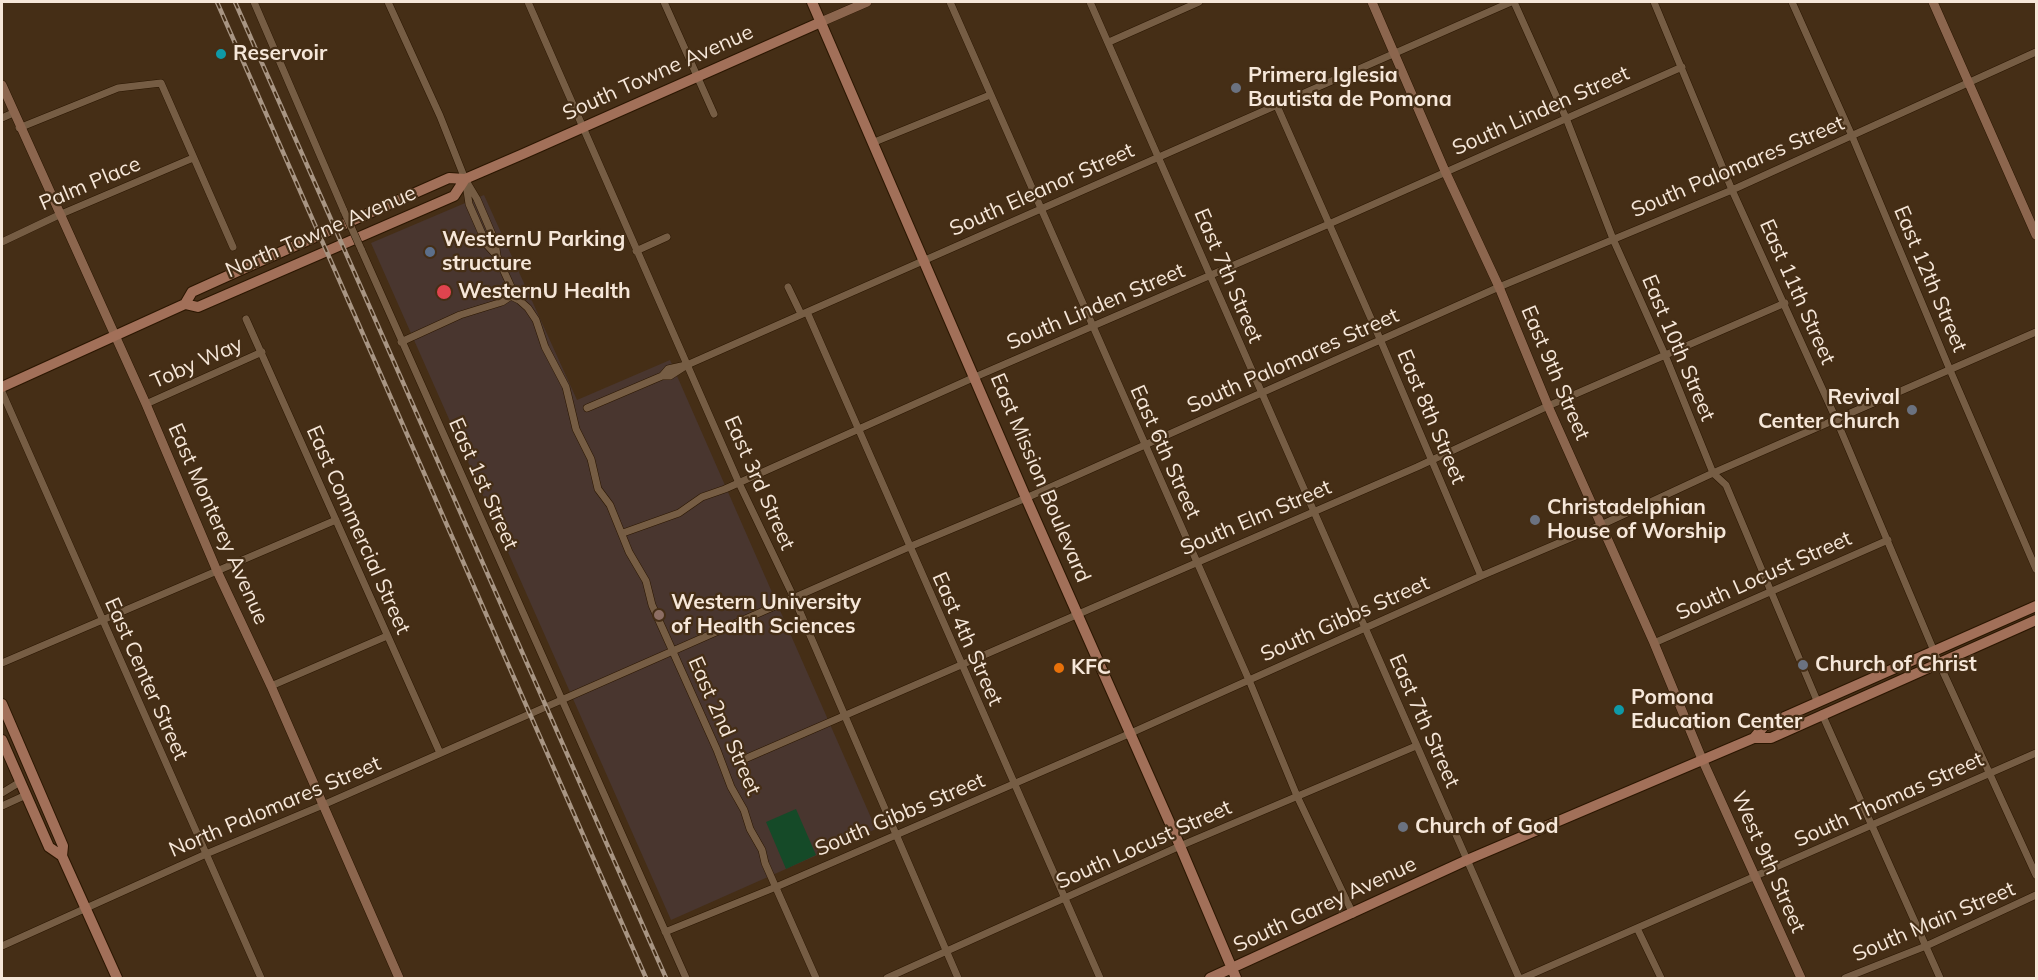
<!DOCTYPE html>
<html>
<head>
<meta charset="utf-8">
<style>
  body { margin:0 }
  #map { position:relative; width:2038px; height:980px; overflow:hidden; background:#452e16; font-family:Mulish,sans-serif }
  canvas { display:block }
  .frame { position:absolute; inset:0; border:3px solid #f6e7d9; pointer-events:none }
</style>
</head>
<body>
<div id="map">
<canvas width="2038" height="980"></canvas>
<div class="frame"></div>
</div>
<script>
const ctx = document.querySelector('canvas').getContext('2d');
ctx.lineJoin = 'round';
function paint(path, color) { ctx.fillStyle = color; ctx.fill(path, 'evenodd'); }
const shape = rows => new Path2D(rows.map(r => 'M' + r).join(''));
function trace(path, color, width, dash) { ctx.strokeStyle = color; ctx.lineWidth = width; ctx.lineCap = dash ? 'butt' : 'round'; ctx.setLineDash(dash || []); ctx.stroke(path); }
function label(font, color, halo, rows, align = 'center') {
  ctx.font = font + ' Mulish,sans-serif'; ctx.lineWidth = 4.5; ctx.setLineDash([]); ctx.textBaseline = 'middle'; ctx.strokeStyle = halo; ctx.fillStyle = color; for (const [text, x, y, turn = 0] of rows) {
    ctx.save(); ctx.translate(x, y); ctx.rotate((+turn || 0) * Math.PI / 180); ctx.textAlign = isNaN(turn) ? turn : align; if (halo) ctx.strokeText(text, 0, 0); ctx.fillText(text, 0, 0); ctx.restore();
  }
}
paint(shape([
  [484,195,577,400,670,360,876,829,671,920,371,243]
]), '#49362f');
paint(shape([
  [796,809,816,855,786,869,766,822]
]), '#154a28');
const street = shape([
  [254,2,344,211],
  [388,2,440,116,465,179,477,199,495,241,497,256],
  [528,2,739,483,794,598,958,978],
  [664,2,714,114],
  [950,2,1249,680,1297,796,1353,914],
  [1090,2,1519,978],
  [1514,2,1566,118,1613,239,1665,355,1713,473,1726,485,1818,703],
  [1654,2,1732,190,1836,419,1939,663,2036,875],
  [1792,2,1852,136,1950,370,2036,569],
  [1109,42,1199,2],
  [1277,106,1380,339,1481,576],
  [2,118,13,113],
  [19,128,118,88,161,83,233,247],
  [872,143,990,95],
  [466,184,469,204,487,245,497,256,508,280,512,289,511,296],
  [2,242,59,215,193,158],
  [361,249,686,978],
  [636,251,667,237],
  [788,287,801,314],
  [511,296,519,300,528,308,536,320,545,347,566,387,576,429,591,459,598,489,610,505,629,552,646,581,652,605,717,750,731,787,744,810,750,829,762,850,765,863,816,978],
  [807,312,1100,978],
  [246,319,440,753],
  [401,342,460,315,502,302,511,296],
  [662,376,668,369,686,365],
  [2,392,261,978],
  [146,404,262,352],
  [587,408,662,376,670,376,687,365,807,312,1511,2],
  [623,533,679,513,702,497,725,489,975,377,1329,224,1682,67],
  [1654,643,1888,540],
  [2,663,336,520],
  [271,686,387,636],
  [1822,714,1940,978],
  [740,761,1417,467,1548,406,1785,303],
  [2,793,20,782],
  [2,806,26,795],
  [1637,928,1661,978],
  [665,932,776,887,1131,733,1481,576,1601,525,1713,473,2036,332],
  [2,946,206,854,323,805,909,547,1026,498,1499,287,1732,190,2036,52],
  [887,978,1180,846,1416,746],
  [1523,978,2036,753],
  [1845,978,1926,946,2036,895]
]);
const secondary = shape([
  [1372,2,1445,171,1499,287,1548,406,1654,643,1702,759,1801,978],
  [1933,2,2036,235],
  [821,22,867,2],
  [2,85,146,404,217,571,271,686,399,978]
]);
const primary = shape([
  [812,2,1026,498,1180,846,1236,978],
  [185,304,198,307,454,196,465,179],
  [2,387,185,304,192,292,254,264,449,178,465,179,523,154,821,22],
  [2,704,63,846,62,856],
  [1754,738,1764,726,2036,606],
  [2,740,49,847,62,856,117,978],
  [1210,978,1467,860,1754,738,1771,738,2036,620]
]);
trace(street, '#2a1600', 8);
trace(secondary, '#2a1600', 10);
trace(primary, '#2a1600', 12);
trace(street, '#765d44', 7);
trace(secondary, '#8c664e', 9);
trace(primary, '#a27059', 10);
const rail = shape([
  [217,2,646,978],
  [235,2,666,978]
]);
trace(rail, '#a89583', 4.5);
trace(rail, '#452e16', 2, [7]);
const streetBridge = shape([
  [344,211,361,249]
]);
trace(streetBridge, '#2a1600', 8, []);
trace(streetBridge, '#765d44', 7);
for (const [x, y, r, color] of [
  [221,54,6,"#0f9aa8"],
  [1236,88,6,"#6b7280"],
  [430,252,6,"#5c6f8a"],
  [444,292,8,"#e0444e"],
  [1912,410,6,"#6b7280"],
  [1535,520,6,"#6b7280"],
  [659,615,6,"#8d6e63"],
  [1803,665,6,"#6b7280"],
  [1059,668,6,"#e8710a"],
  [1619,710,6,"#0f9aa8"],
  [1403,827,6,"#6b7280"]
]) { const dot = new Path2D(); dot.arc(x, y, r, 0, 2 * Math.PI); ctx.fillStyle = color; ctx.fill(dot); trace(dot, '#452e16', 2); }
label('bold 21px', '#f6e7d9', '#452e16', [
  ["Reservoir",233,54],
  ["Primera Iglesia",1248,76],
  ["Bautista de Pomona",1248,100],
  ["WesternU Parking",442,240],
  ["structure",442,264],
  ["WesternU Health",458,292],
  ["Revival",1900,398,"right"],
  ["Center Church",1900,422,"right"],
  ["Christadelphian",1547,508],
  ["House of Worship",1547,532],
  ["Western University",671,603],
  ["of Health Sciences",671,627],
  ["Church of Christ",1815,665],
  ["KFC",1071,668],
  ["Pomona",1631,698],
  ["Education Center",1631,722],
  ["Church of God",1415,827]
], 'left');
label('21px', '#f6e7d9', '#452e16', [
  ["South Towne Avenue",658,73,-24],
  ["South Linden Street",1541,111,-24],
  ["South Palomares Street",1738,167,-23],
  ["Palm Place",90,184,-23],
  ["South Eleanor Street",1042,190,-24],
  ["North Towne Avenue",321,232,-23],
  ["East 7th Street",1228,276,67],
  ["East 12th Street",1930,279,67],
  ["East 11th Street",1797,292,66],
  ["South Linden Street",1096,307,-23],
  ["East 10th Street",1678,348,67],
  ["South Palomares Street",1293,361,-24],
  ["Toby Way",197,363,-24],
  ["East 9th Street",1555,373,67],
  ["East 8th Street",1431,417,67],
  ["East 6th Street",1165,452,66],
  ["East Mission Boulevard",1040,478,67],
  ["East 3rd Street",759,483,66],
  ["East 1st Street",483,484,66],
  ["South Elm Street",1256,518,-23],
  ["East Monterey Avenue",218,524,66],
  ["East Commercial Street",358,530,66],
  ["South Locust Street",1764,576,-24],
  ["South Gibbs Street",1345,619,-24],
  ["East 4th Street",967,639,66],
  ["East Center Street",146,679,66],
  ["East 7th Street",1424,721,66],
  ["East 2nd Street",724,726,66],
  ["South Thomas Street",1889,800,-24],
  ["North Palomares Street",275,807,-23],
  ["South Gibbs Street",900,815,-23],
  ["South Locust Street",1144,845,-24],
  ["West 9th Street",1768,862,66],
  ["South Garey Avenue",1325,905,-25],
  ["South Main Street",1934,922,-23]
]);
</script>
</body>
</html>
